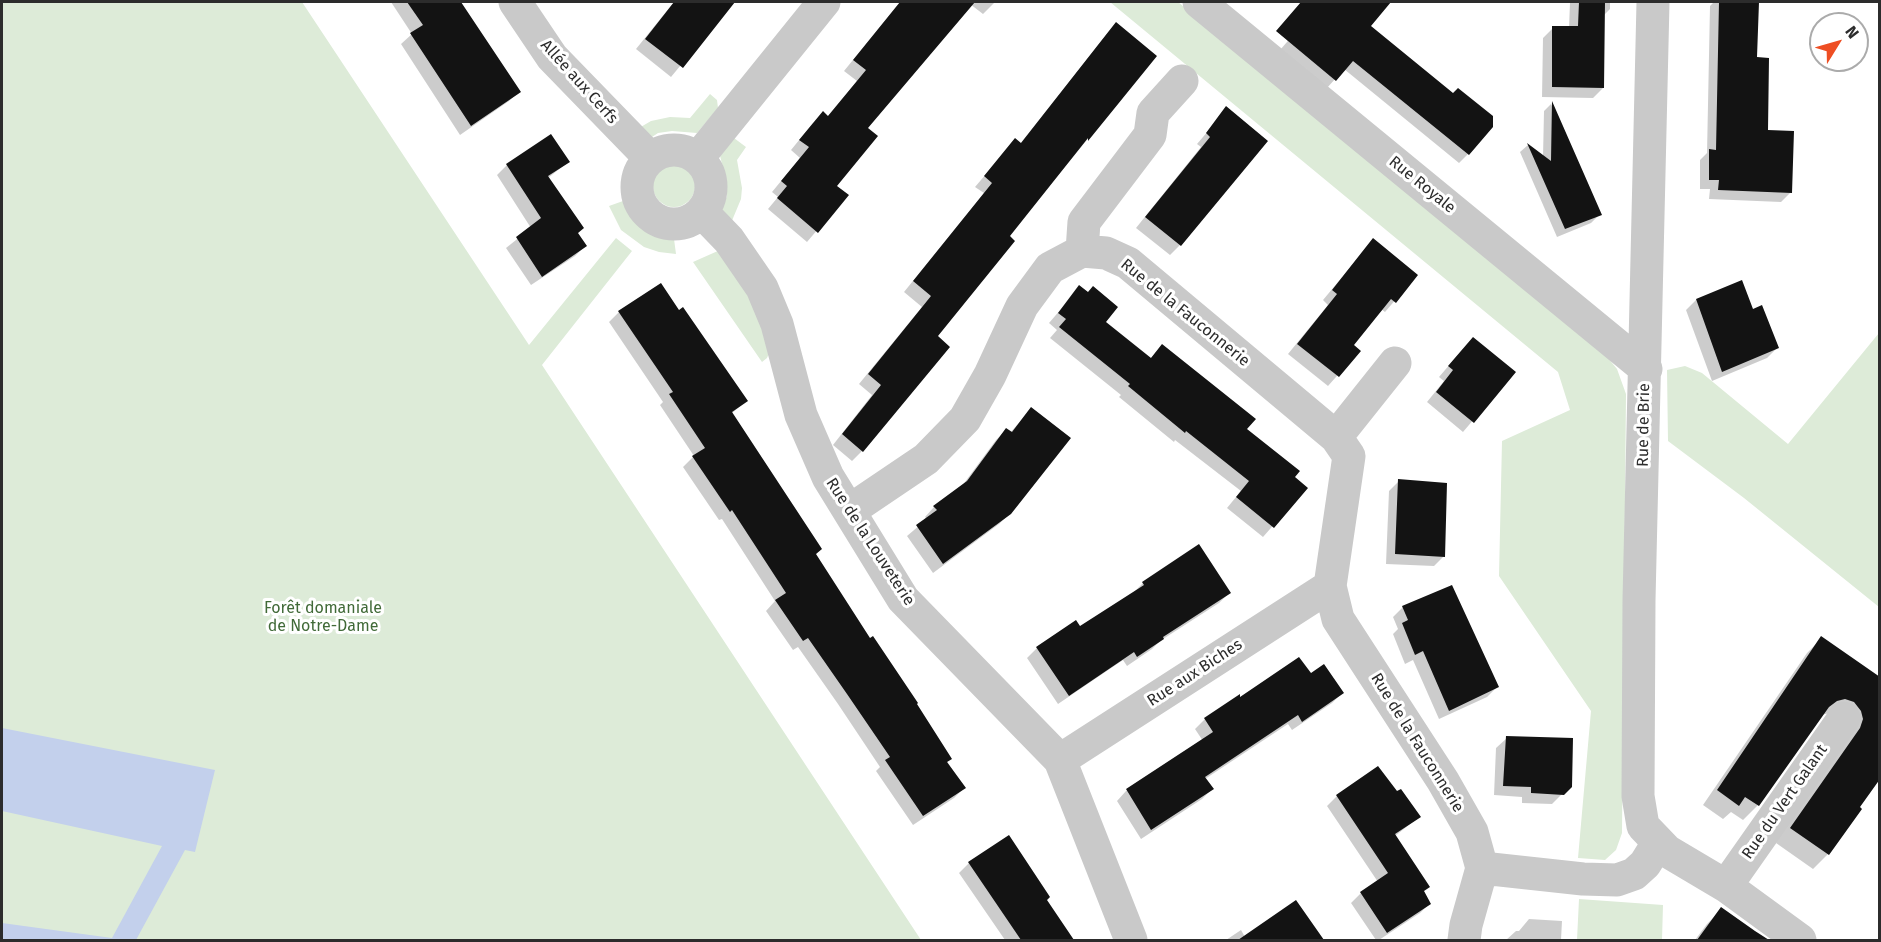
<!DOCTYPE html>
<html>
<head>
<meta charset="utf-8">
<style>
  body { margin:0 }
  #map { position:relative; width:1881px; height:942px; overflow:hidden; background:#fff; font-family:"Fira Sans",sans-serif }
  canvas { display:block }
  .frame { position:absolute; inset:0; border:3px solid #2c2c2c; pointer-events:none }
  .north { position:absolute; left:1809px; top:12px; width:60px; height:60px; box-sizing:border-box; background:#fff; border:2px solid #ababab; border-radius:50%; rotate:53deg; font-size:16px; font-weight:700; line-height:24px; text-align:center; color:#2c2c2c }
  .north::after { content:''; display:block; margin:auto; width:21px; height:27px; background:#ee4e23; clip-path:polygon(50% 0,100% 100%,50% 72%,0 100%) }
</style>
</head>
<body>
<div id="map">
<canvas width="1881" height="942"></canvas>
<div class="frame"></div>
<div class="north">N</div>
</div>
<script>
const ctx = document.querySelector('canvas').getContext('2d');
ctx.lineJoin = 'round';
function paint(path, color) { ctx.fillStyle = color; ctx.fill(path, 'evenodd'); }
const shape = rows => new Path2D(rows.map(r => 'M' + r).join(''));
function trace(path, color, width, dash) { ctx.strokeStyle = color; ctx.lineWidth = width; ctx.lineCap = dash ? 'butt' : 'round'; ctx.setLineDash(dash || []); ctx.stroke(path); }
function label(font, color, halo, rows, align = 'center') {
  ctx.font = font + ' "Fira Sans",sans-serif'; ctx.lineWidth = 6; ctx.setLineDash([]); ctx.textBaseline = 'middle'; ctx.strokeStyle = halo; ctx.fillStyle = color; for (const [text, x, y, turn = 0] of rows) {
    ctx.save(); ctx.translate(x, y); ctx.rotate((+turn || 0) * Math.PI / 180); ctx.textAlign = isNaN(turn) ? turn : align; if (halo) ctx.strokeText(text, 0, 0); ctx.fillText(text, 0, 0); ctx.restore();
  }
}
paint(shape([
  [2,2,302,2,529,345,616,238,632,251,542,365,921,940,2,940],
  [1110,2,1178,2,1574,325,1608,358,1617,369,1626,394,1622,833,1616,850,1605,860,1578,858,1591,711,1499,576,1502,441,1570,410,1558,372],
  [710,94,717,100,718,108,697,133,672,131,658,133,649,139,639,128,651,121,670,117,690,118],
  [734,138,746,147,737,160,742,188,741,199,731,223,721,212,727,196,727,183,720,156],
  '653 186a21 21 0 1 1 42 0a21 21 0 1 1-42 0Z',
  [623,201,632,219,642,229,661,238,674,239,676,254,659,252,644,247,621,230,609,206],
  [720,250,747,289,771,349,767,358,762,362,693,262],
  [1879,333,1879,607,1744,498,1668,441,1667,370,1685,366,1702,373,1788,444],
  [1579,899,1663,905,1662,940,1577,940]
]), '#ddebd8');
paint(shape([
  [2,728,215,770,195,852,185,850,136,940,2,940,2,923,112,938,162,846,2,811]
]), '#c3d0ec');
paint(shape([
  [391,2,450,2,462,21,519,91,509,101,460,135,401,44,412,34],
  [674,2,733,2,671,77,636,49],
  [900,2,995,2,983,14,970,4,866,129,835,186,847,195,807,242,768,209,778,197,772,192,800,158,791,150,813,123,827,117,857,81,844,71],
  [1322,2,1389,2,1369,26,1468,154,1459,163,1344,69,1327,88,1280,50],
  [1570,2,1610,2,1610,9,1603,16,1603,88,1593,98,1542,97,1543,38,1553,28,1569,28],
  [1714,2,1757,2,1756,59,1766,131,1791,192,1781,202,1709,199,1710,189,1700,189,1700,160,1707,153,1710,6],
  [1107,34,1155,56,1008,237,936,337,862,451,852,461,833,445,872,395,859,384,922,307,904,292,984,193,975,187,1015,140,1020,144],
  [1551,104,1600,214,1591,223,1557,237,1520,152,1528,145,1543,157,1544,111],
  [1227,109,1180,245,1170,255,1136,228,1201,147,1197,144],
  [568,162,548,178,577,234,585,246,575,256,531,285,506,248,531,228,497,175,507,165],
  [1373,240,1416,276,1385,312,1381,309,1352,345,1359,351,1328,386,1288,354,1328,305,1323,300],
  [1080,287,1104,322,1150,359,1162,346,1293,478,1306,488,1263,537,1227,508,1241,491,1175,440,1174,442,1119,397,1121,395,1050,338,1057,330,1049,323],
  [1696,300,1752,311,1777,348,1767,358,1712,381,1686,310],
  [619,312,746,401,731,414,815,555,964,788,954,798,913,825,876,771,880,767,838,704,798,647,793,650,766,611,775,601,722,519,719,520,683,467,694,456,660,405,663,402,609,322],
  [1463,349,1514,372,1463,432,1427,402,1444,381,1439,377],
  [1031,409,1010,513,999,524,933,573,907,536,927,519,925,517,934,507,962,486,996,440,1006,430,1010,433],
  [1399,481,1444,556,1434,566,1386,564,1389,491],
  [1143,583,1229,593,1219,603,1160,641,1152,649,1127,666,1123,660,1058,704,1027,658,1037,648,1080,628,1133,593],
  [1403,607,1497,687,1487,697,1439,719,1413,660,1405,664,1393,634,1398,629,1393,617],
  [1822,638,1880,678,1858,807,1860,809,1828,854,1813,869,1776,843,1830,713,1821,715,1758,805,1743,820,1731,812,1723,819,1703,805,1807,653],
  [1310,675,1342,693,1332,703,1292,730,1288,724,1205,779,1212,789,1202,799,1141,839,1117,801,1126,791,1203,741,1195,729,1205,719,1238,700],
  [1507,738,1570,786,1552,804,1522,803,1522,797,1494,795,1496,748],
  [1396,793,1419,817,1395,836,1430,903,1420,913,1379,940,1376,940,1351,903,1361,893,1378,882,1327,806,1337,796],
  [1009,837,1045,900,1073,940,1005,940,959,873,969,863],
  [1296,902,1322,940,1226,940,1241,930,1245,937],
  [1722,909,1766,940,1695,940,1707,924],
  [1529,919,1562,921,1561,940,1506,940,1516,931,1519,931]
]), '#0003');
paint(shape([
  [407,2,461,2,521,92,471,126,410,33,423,25],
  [674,2,735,2,683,68,645,39],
  [900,2,975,2,868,128,878,136,837,186,849,195,818,233,777,198,787,186,781,181,809,147,799,140,823,111,828,116,866,70,853,60],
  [1301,2,1391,2,1371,26,1453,93,1458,88,1493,116,1493,127,1469,155,1353,61,1336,81,1276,31],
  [1579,2,1605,2,1604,88,1552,87,1552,26,1578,26],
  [1719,2,1759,2,1757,57,1769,58,1768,130,1794,131,1792,193,1718,190,1719,180,1709,180,1709,149,1716,150],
  [1116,22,1157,56,1088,141,1088,138,1010,236,1015,241,938,336,950,347,863,452,842,434,881,385,868,374,931,296,913,281,992,183,984,176,1015,138,1021,143],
  [1552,101,1602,215,1565,229,1527,143,1551,161],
  [1226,106,1268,141,1181,246,1145,217,1210,137,1206,133],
  [551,134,570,162,548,176,584,228,578,233,587,246,542,277,516,237,541,218,506,164],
  [1373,238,1418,275,1396,303,1391,299,1354,345,1361,351,1339,377,1297,344,1337,294,1332,290],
  [1742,280,1753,309,1762,305,1779,348,1722,372,1696,299],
  [661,283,679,310,683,307,748,401,732,412,822,549,816,554,870,638,873,636,918,703,917,704,952,759,947,762,966,788,923,816,885,760,890,757,847,694,808,638,803,641,775,600,786,593,732,510,730,512,692,456,705,448,669,394,673,392,618,311],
  [1079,285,1088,292,1093,286,1118,307,1106,322,1151,358,1162,344,1256,419,1247,429,1300,471,1295,477,1308,488,1274,528,1236,497,1249,481,1186,431,1185,433,1128,386,1130,384,1059,327,1066,319,1058,313],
  [1473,337,1516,372,1474,423,1436,392,1453,370,1448,366],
  [1031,407,1071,438,1011,514,943,564,916,525,937,510,933,506,967,481,1006,428,1012,432],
  [1398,479,1447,483,1445,557,1395,554],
  [1199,544,1231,593,1163,637,1164,639,1137,657,1134,652,1069,696,1036,647,1076,620,1080,626,1144,585,1142,582],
  [1452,585,1499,687,1449,711,1423,651,1415,655,1402,623,1408,620,1402,606],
  [1821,636,1880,677,1880,779,1860,807,1862,809,1829,855,1790,828,1860,728,1863,719,1861,711,1854,702,1845,699,1837,701,1829,707,1759,806,1745,797,1739,806,1717,790],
  [1299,657,1311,673,1324,664,1344,693,1302,722,1298,715,1205,777,1214,789,1151,830,1126,789,1213,732,1204,718,1240,694,1240,697],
  [1506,736,1573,738,1572,787,1564,795,1531,793,1531,787,1503,786],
  [1378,766,1397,791,1401,789,1421,817,1395,834,1430,887,1424,891,1431,904,1387,933,1360,892,1388,873,1336,795],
  [1009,835,1050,897,1047,900,1074,940,1021,940,968,862],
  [1296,900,1324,940,1238,940],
  [1721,907,1755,931,1769,940,1697,940]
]), '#131313');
trace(shape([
  [515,2,552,57,650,158],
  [1199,2,1646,369],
  [1653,2,1639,600,1638,796,1643,826,1667,851,1726,886,1800,940],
  '637 187a37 37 0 1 1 74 0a37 37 0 1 1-74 0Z',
  [698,158,824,2],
  [702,212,729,240,762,288,777,324,801,415,828,477,903,599,1060,760,1131,940],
  [1082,251,1084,222,1150,135,1153,113,1182,81],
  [1336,437,1395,363],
  [849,511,926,459,965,419,990,375,1022,306,1050,268,1082,251,1106,253,1128,263,1336,437,1349,456,1330,586,1338,619,1443,781,1472,832,1482,868,1583,879,1617,880,1634,874,1645,864,1658,843],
  [1060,760,1330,586],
  [1726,886,1844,718],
  [1464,940,1466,925,1482,868]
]), '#c9c9c9', 33);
label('16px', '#2c2c2c', '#fff', [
  ["Allée aux Cerfs",579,82,48],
  ["Rue Royale",1422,185,39],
  ["Rue de la Fauconnerie",1185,313,39],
  ["Rue de Brie",1644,425,-89],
  ["Rue de la Louveterie",870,542,57],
  ["Rue aux Biches",1195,673,-33],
  ["Rue de la Fauconnerie",1417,743,58],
  ["Rue du Vert Galant",1785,802,-55]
]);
label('16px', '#416a38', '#fff', [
  ["Forêt domaniale",323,609],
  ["de Notre-Dame",323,627]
]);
</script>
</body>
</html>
